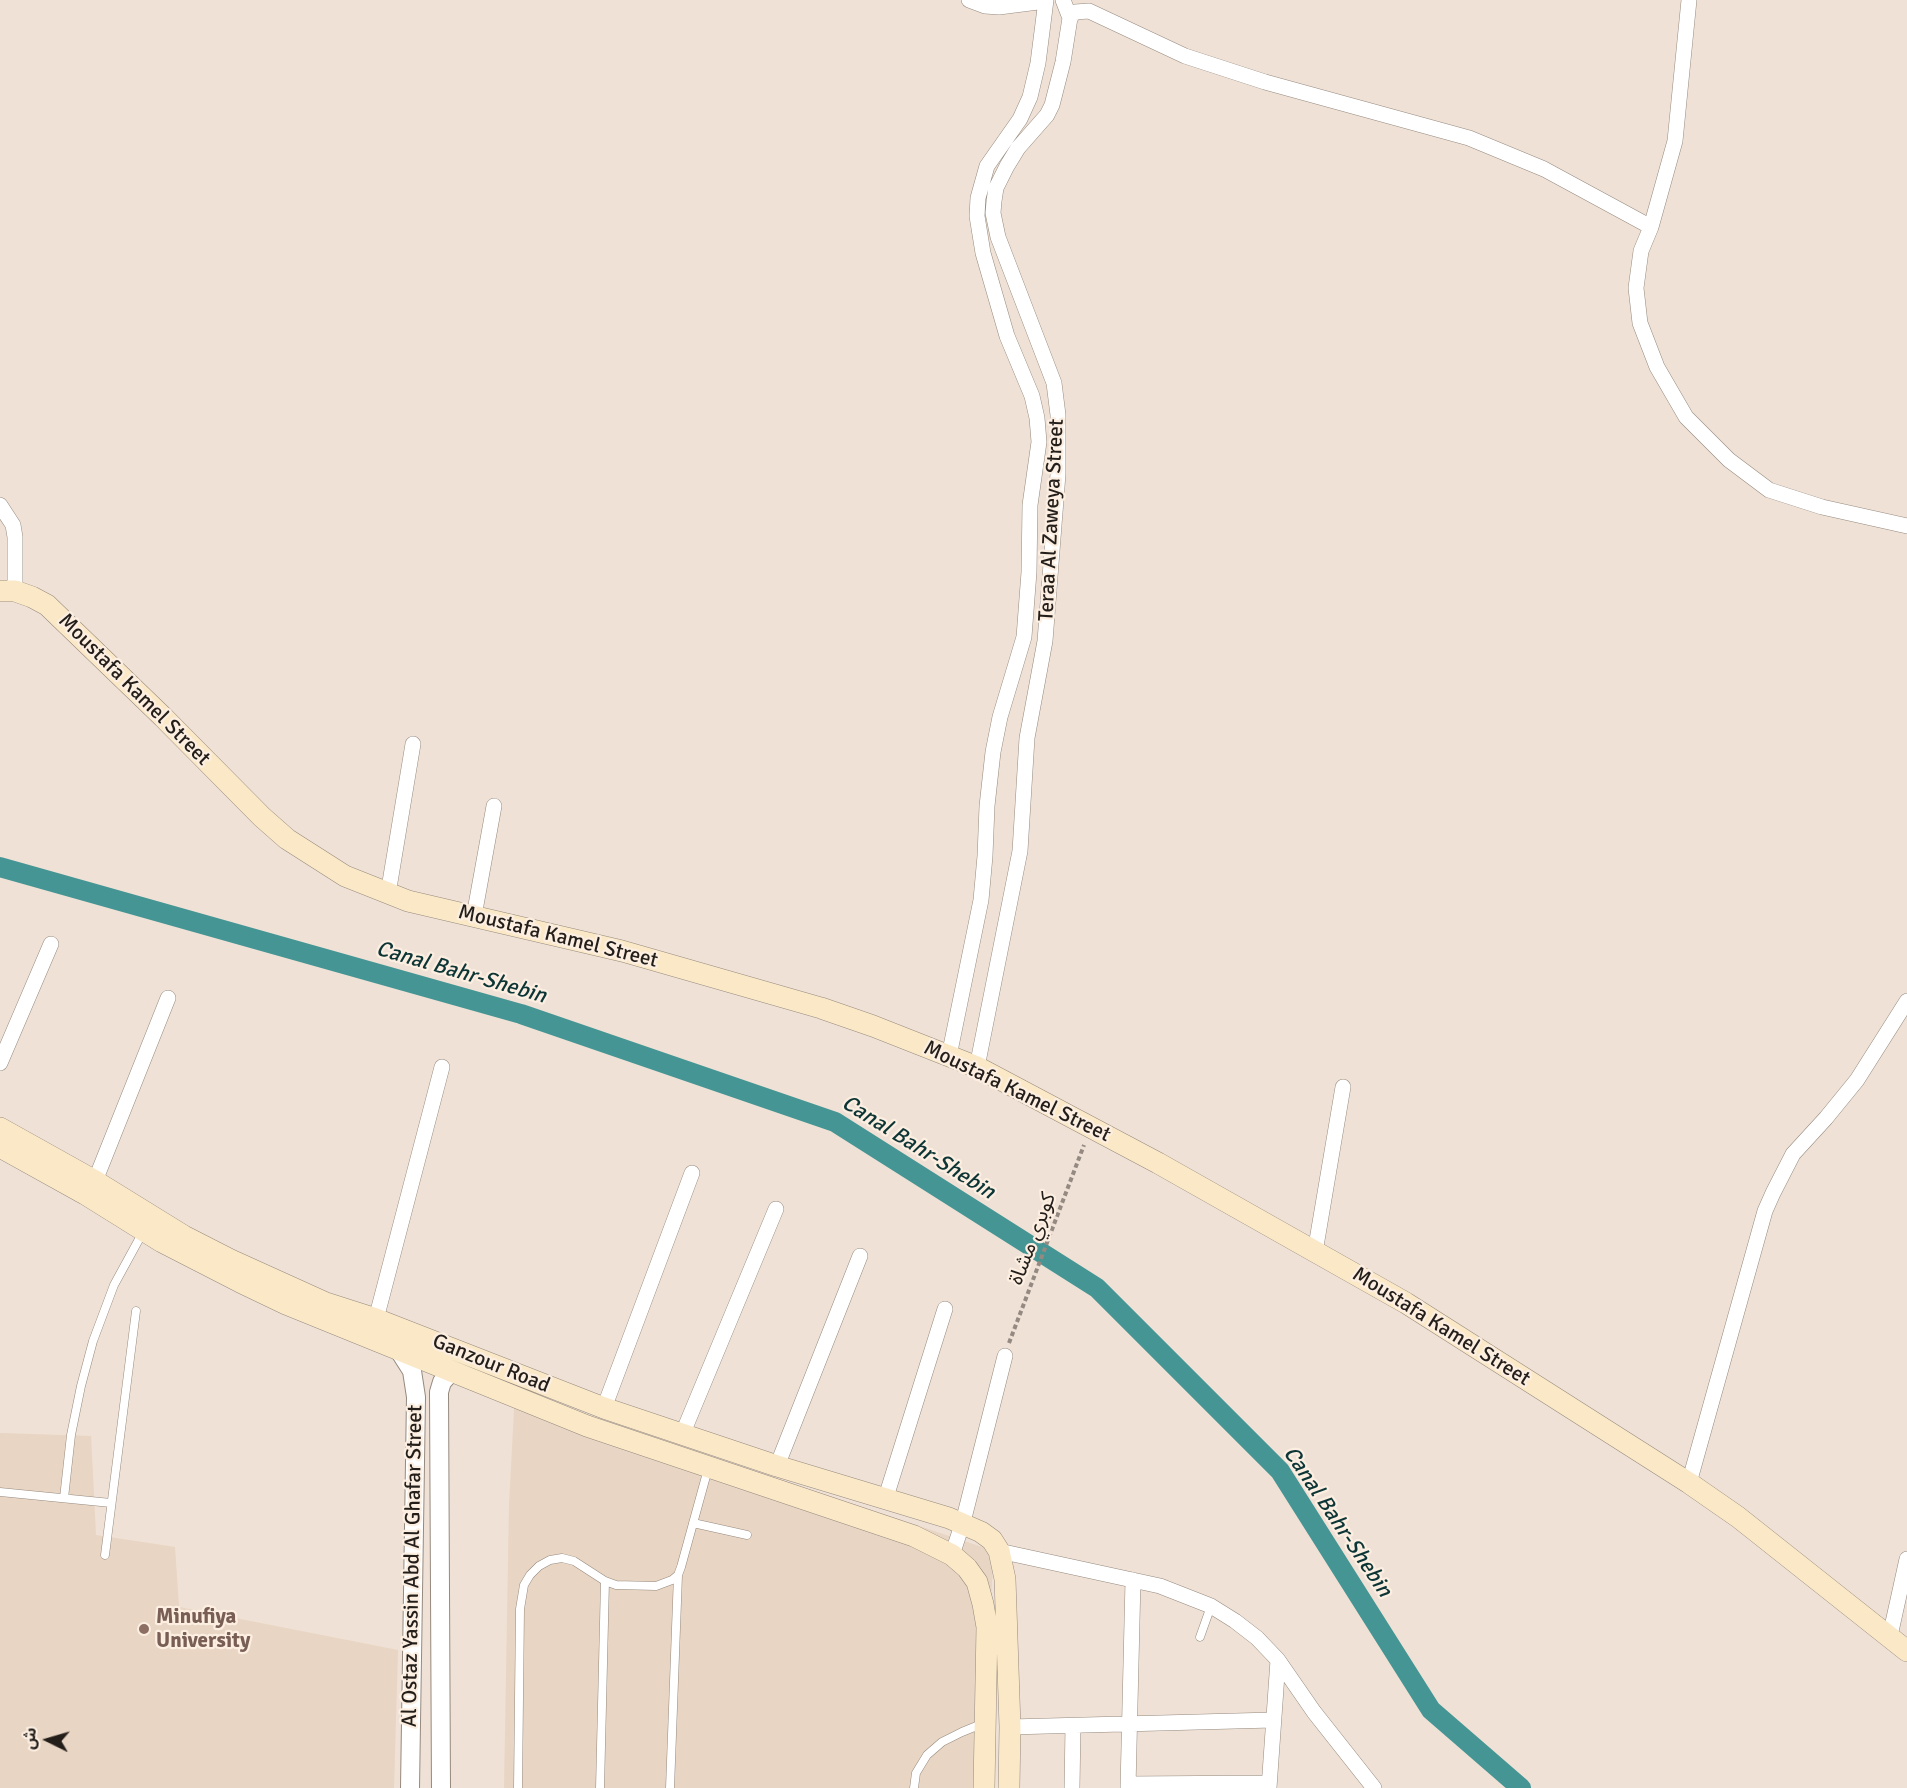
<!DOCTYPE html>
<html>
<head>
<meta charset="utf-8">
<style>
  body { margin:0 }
  #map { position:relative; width:1907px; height:1788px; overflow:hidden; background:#efe1d5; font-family:Signika,"Noto Sans Arabic",sans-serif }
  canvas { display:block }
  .north { position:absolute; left:18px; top:1710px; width:60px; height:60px; -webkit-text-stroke:4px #fcefe2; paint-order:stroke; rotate:275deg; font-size:16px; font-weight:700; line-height:24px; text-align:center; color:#231e1a }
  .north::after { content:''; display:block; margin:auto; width:21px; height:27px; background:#231e1a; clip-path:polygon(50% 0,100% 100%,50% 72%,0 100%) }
</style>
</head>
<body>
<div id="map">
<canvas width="1907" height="1788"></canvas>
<div class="north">ش</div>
</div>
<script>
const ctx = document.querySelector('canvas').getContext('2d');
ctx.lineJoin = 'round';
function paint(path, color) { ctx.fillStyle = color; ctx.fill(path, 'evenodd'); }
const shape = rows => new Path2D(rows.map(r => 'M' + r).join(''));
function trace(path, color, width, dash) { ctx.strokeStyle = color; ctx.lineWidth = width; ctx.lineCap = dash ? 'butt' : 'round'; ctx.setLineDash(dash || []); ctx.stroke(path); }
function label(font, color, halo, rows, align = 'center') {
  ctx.font = font + ' Signika,"Noto Sans Arabic",sans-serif'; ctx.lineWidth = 4.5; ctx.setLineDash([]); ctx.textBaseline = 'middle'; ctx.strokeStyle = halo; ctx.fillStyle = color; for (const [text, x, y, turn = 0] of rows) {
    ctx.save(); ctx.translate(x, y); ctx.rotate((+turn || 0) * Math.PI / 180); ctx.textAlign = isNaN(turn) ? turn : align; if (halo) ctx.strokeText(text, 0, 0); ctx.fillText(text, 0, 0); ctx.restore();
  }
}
paint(shape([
  [515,1391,994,1551,979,1788,504,1788,509,1505],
  [0,1433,91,1436,96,1535,175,1547,179,1607,398,1650,394,1788,0,1788]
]), '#e8d5c3');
trace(shape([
  [0,867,521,1014,835,1122,1097,1288,1280,1471,1431,1710,1521,1788]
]), '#459595', 20);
const service = shape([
  [0,1492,111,1503],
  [64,1498,71,1435,81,1386,93,1341,114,1285,143,1232],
  [693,1523,747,1535],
  [105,1555,136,1311],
  [1200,1637,1211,1606],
  [518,1788,520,1609,524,1585,530,1575,539,1566,550,1560,562,1558,574,1561,605,1581,616,1585,656,1586,672,1580,678,1575,681,1567,708,1469],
  [600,1788,605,1581],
  [670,1788,678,1575],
  [914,1788,916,1773,927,1755,942,1742,962,1732,984,1723]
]);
const minor = shape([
  [969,0,985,6,999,7,1046,1],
  [1689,0,1675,141,1651,227,1641,251,1636,288,1640,323,1657,367,1686,417,1729,460,1769,490,1822,507,1907,526],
  [1070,18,1075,12,1089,11,1185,56,1265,82,1469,138,1544,169,1651,227],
  [0,505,13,525,15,537,15,591],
  [388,894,413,744],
  [474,916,494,806],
  [949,1056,981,900,985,856,987,806,993,752,1000,717,1024,637,1029,572,1030,505,1039,442,1037,418,1032,396,1007,336,983,253,977,216,978,198,987,166,1020,119,1030,97,1038,63,1046,0],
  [0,1063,51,944],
  [977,1067,1020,851,1027,738,1045,641,1058,474,1058,415,1054,383,998,237,993,213,994,201,996,188,1007,166,1018,148,1047,115,1052,105,1063,62,1070,18,1063,0],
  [95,1181,168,998],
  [1315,1252,1343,1087],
  [376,1319,442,1067],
  [604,1408,692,1173],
  [682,1435,776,1209],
  [777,1466,860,1256],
  [1689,1483,1765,1211,1773,1193,1793,1154,1826,1118,1857,1080,1907,1001],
  [885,1500,945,1309],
  [999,1551,1160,1586,1211,1606,1235,1621,1257,1638,1278,1660,1314,1712,1374,1788],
  [952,1555,963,1522,1005,1356],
  [1890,1636,1907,1559],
  [1010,1727,1273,1720],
  [1128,1784,1269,1783],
  [1072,1788,1073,1726],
  [1128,1788,1133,1580],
  [1269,1788,1278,1660]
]);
const tertiary = shape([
  [398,1349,412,1371,416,1397,410,1788],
  [441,1788,439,1392,442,1382,452,1371]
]);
const secondary = shape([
  [0,591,15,591,32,597,47,605,163,717,262,817,287,839,345,876,408,901,622,951,821,1008,873,1026,977,1067,1158,1163,1406,1303,1689,1483,1738,1517,1907,1651],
  [0,1128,95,1181,184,1236,231,1260,326,1303,376,1319,604,1408,777,1466,949,1518,981,1532,992,1540,999,1551,1005,1579,1010,1727,1009,1788],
  [0,1147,85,1194,162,1242,240,1282,286,1304,587,1426,914,1536,952,1555,967,1568,977,1582,983,1604,987,1627,984,1788]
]);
trace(service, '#968a7f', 9);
trace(minor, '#968a7f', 16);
trace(tertiary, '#968a7f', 20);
trace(secondary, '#968a7f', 22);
trace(shape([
  [1009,1343,1084,1145]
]), '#948a82', 4, [4.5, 3]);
trace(service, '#fff', 8);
trace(minor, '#fff', 15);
trace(tertiary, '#fff', 18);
trace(secondary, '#fae8c7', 21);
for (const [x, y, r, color] of [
  [144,1629,6,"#8d6e63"]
]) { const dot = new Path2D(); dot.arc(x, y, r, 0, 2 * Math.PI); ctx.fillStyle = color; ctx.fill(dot); trace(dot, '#fcefe2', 2); }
label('21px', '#231e1a', '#fcefe2', [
  ["Teraa Al Zaweya Street",1052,520,-87],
  ["Moustafa Kamel Street",134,690,45],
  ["Moustafa Kamel Street",558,937,14],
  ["Moustafa Kamel Street",1017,1092,26],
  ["كوبري مشاة",1033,1239,-69],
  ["Moustafa Kamel Street",1441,1327,32],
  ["Ganzour Road",491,1364,22],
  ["Al Ostaz Yassin Abd Al Ghafar Street",413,1566,-89]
]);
label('bold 21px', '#785e54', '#fcefe2', [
  ["Minufiya",156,1617],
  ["University",156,1641]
], 'left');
label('italic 22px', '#0d3535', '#fcefe2', [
  ["Canal Bahr-Shebin",461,973,16],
  ["Canal Bahr-Shebin",918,1148,32],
  ["Canal Bahr-Shebin",1337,1522,56]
]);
</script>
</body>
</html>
